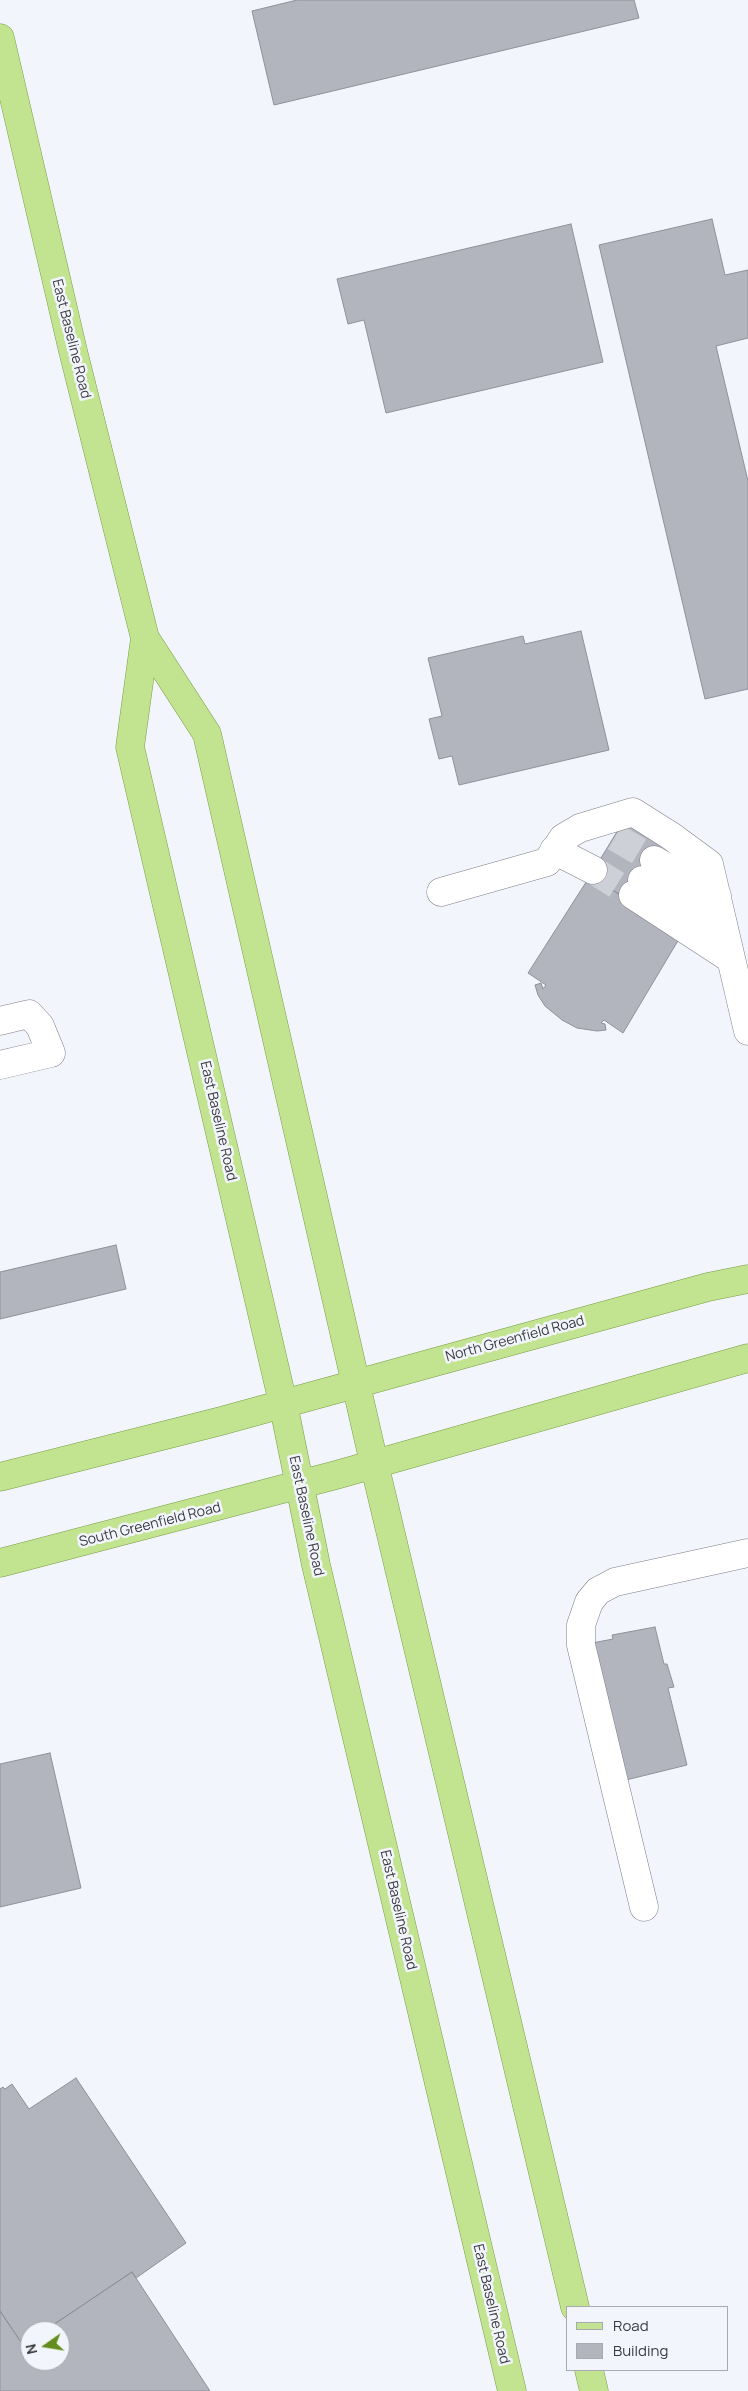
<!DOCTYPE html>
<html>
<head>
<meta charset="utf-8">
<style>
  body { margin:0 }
  #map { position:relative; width:748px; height:2391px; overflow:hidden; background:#f3f5fd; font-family:Manrope,sans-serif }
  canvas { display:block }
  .legend { position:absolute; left:566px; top:2306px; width:162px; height:65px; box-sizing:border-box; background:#f3f5fd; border:1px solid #a9aab1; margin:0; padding:6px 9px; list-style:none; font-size:15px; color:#393a3e }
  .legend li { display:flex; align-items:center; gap:10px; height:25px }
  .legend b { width:25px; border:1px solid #a9aab1 }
  .north { position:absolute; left:20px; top:2321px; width:50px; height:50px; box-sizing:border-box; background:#f3f5fd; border:1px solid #a9aab1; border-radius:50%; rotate:257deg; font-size:14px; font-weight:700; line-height:20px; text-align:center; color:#393a3e }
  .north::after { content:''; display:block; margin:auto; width:18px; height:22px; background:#638d1c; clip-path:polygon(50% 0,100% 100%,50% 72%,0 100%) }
</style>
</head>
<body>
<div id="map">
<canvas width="748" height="2391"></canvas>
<ul class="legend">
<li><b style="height:6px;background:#c2e390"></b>Road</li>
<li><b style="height:14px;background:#b2b4be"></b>Building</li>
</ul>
<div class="north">N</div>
</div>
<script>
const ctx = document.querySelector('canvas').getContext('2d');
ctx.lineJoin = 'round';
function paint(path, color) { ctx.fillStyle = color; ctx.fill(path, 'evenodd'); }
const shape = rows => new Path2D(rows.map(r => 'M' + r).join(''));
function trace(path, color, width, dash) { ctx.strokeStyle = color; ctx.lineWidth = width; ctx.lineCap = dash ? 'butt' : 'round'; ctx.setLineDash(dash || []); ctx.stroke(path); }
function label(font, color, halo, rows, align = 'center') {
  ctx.font = font + ' Manrope,sans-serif'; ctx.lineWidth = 5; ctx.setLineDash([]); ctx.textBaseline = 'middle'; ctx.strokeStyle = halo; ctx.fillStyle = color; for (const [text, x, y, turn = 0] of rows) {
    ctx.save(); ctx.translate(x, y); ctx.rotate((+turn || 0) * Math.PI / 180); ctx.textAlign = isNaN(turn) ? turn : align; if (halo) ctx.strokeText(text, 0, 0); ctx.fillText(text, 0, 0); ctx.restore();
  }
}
const building = shape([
  [297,0,634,0,639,18,274,105,252,11,297,0],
  [712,219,725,275,748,270,748,338,716,346,748,481,748,689,705,699,599,245,712,219],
  [571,224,603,362,386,413,364,320,348,324,337,279,571,224],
  [581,631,609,750,459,785,452,756,439,759,429,719,442,716,428,658,523,636,525,644,581,631],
  [629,812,668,836,629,900,590,876,629,812],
  [590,876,682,934,623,1033,604,1020,601,1023,605,1024,606,1030,597,1031,577,1028,562,1020,545,1006,538,995,535,985,541,983,543,989,546,985,528,973,590,876],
  [116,1245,126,1289,0,1319,0,1272,116,1245],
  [655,1627,664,1664,667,1664,674,1687,668,1688,687,1765,626,1780,592,1643,613,1639,612,1635,655,1627],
  [50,1753,81,1888,0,1907,0,1764,50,1753],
  [76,2078,186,2243,136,2278,132,2272,44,2331,30,2331,30,2340,23,2345,0,2311,0,2089,3,2087,5,2089,12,2084,29,2109,76,2078],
  [132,2272,210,2391,0,2391,0,2311,23,2345,30,2340,30,2361,60,2361,60,2331,44,2331,132,2272]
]);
paint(building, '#b2b4be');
trace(building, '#8f909a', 1);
trace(shape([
  [615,837,654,860],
  [593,870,633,895]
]), '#ced0d7', 28, [28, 14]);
const minor = shape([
  [554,850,593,870],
  [654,860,717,896],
  [642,880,724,928],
  [441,892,547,862,563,838,580,828,633,812,671,836,709,864,748,1031],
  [633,895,731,959],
  [0,1021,29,1014,40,1026,51,1053,0,1065],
  [644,1907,581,1645,581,1625,589,1602,598,1591,615,1582,748,1553]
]);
const major = shape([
  [0,38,73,351,145,638,207,734,374,1463,575,2307],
  [145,638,130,747,283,1403,316,1565,512,2391],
  [0,1477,221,1421,708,1287,748,1279],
  [0,1563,336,1475,748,1358],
  [589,2370,594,2391]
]);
trace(minor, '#7d7e88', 29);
trace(major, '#789c43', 29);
trace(minor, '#fff', 28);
trace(major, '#c2e390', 28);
label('14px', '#393a3e', '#f3f5fd', [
  ["East Baseline Road",71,339,76],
  ["East Baseline Road",218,1121,77],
  ["North Greenfield Road",515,1339,-15],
  ["East Baseline Road",306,1516,78],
  ["South Greenfield Road",150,1525,-14],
  ["East Baseline Road",398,1910,77],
  ["East Baseline Road",491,2304,77]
]);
</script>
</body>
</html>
